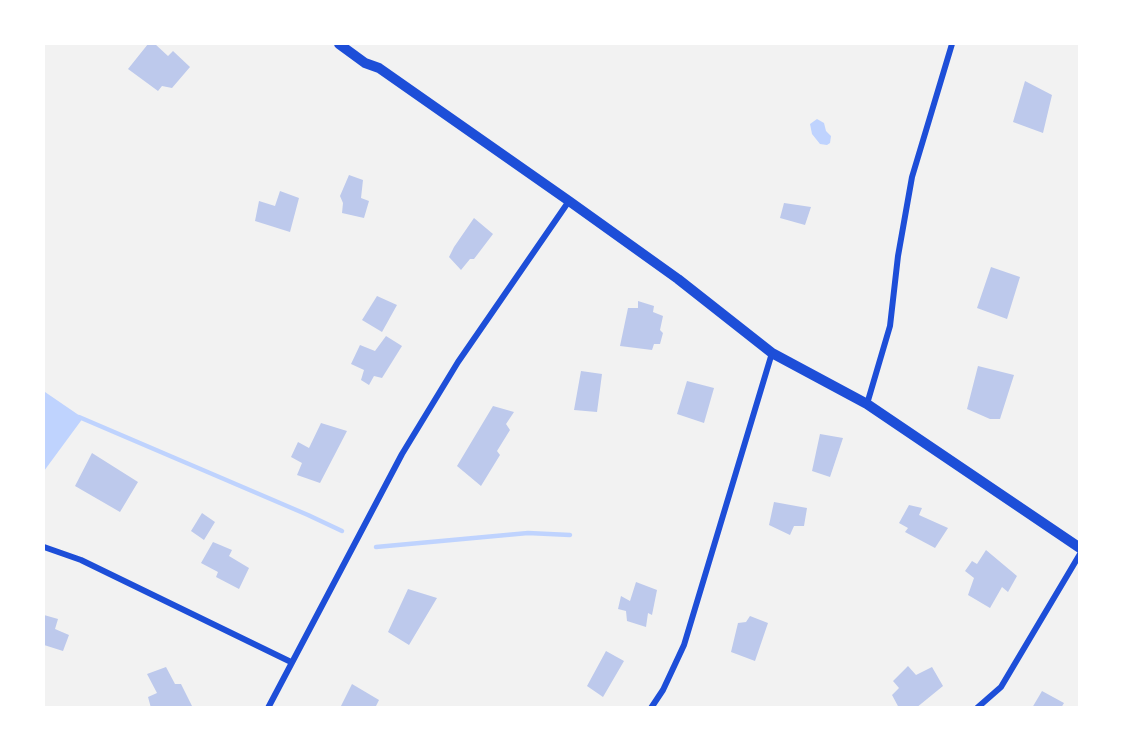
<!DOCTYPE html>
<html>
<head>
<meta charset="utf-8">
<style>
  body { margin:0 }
  #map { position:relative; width:1123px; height:751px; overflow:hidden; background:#f2f2f2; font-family:Spectral,serif }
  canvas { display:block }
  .frame { position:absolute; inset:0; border:45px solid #fff; pointer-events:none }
</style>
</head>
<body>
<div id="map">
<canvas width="1123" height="751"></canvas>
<div class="frame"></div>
</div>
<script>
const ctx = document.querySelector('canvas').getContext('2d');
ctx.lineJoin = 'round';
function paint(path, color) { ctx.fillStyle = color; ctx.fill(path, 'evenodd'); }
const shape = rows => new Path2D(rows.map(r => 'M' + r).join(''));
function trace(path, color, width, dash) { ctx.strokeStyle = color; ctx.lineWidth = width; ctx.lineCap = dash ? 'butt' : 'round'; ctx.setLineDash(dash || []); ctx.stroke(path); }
paint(shape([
  [817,119,824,123,826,131,831,136,830,143,827,145,820,144,812,134,810,124],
  [45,392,83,418,44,471,44,392]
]), '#bfd3fe');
trace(shape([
  [79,417,308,515,342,531],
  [376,547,528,533,570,535]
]), '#bfd3fe', 4.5);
paint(shape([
  [148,44,155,44,168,56,173,51,190,67,172,88,162,86,158,91,128,69],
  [1025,81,1052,95,1043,133,1013,122],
  [349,175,363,180,361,198,369,201,364,218,342,213,343,203,340,196],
  [280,191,299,198,290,232,255,221,259,201,275,206],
  [784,203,811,207,805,225,780,218],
  [474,218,493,234,474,259,470,259,461,270,449,257,454,247],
  [991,267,1020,277,1007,319,977,308],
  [377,296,397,305,382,332,362,320],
  [638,301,654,306,653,312,663,316,660,330,663,333,660,344,654,344,652,350,620,346,628,308,638,308],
  [386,336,402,346,382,378,374,376,369,385,361,380,364,370,351,364,360,345,375,351],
  [978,366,1014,375,1000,419,990,419,967,409],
  [581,371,602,374,597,412,574,410],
  [687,381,714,388,704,423,677,414],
  [493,406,514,412,506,424,510,430,497,451,500,455,481,486,457,466],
  [321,423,347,431,320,483,297,475,302,463,291,457,298,442,309,448],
  [820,434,843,438,830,477,812,471],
  [92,453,138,482,120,512,75,486],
  [774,502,807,508,804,526,794,526,790,535,769,525],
  [909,505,922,508,919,515,948,528,935,548,905,532,908,528,899,523],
  [202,513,215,522,204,540,191,531],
  [213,542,232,550,229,556,249,568,239,589,216,577,218,572,201,563],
  [986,550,1017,576,1008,592,1002,587,990,608,968,595,974,578,965,571,972,561,977,564],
  [636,582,657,590,652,615,648,613,646,627,627,621,626,611,618,609,621,596,630,601],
  [408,589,437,598,409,645,388,632],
  [44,615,58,619,55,629,69,635,63,651,44,645],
  [750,616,768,623,755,661,731,652,738,623,746,622],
  [606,651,624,661,603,697,587,686],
  [908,666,916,675,932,667,943,686,916,708,899,708,892,695,899,688,893,681],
  [166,667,175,684,181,684,193,708,151,708,148,697,157,693,147,674],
  [352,684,379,700,375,708,340,708],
  [1042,691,1064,703,1061,708,1032,708]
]), '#bdc9ec');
trace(shape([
  [867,404,890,326,898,256,912,177,952,44],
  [44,547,81,560,291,662],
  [268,708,402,454,458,362,569,201],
  [651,708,663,690,684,645,772,353],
  [977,708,1001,687,1080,554]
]), '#1d4ed8', 6);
trace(shape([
  [339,44,365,63,379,68,569,201,678,279,772,353,867,404,1080,548]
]), '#1d4ed8', 10);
</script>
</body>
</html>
